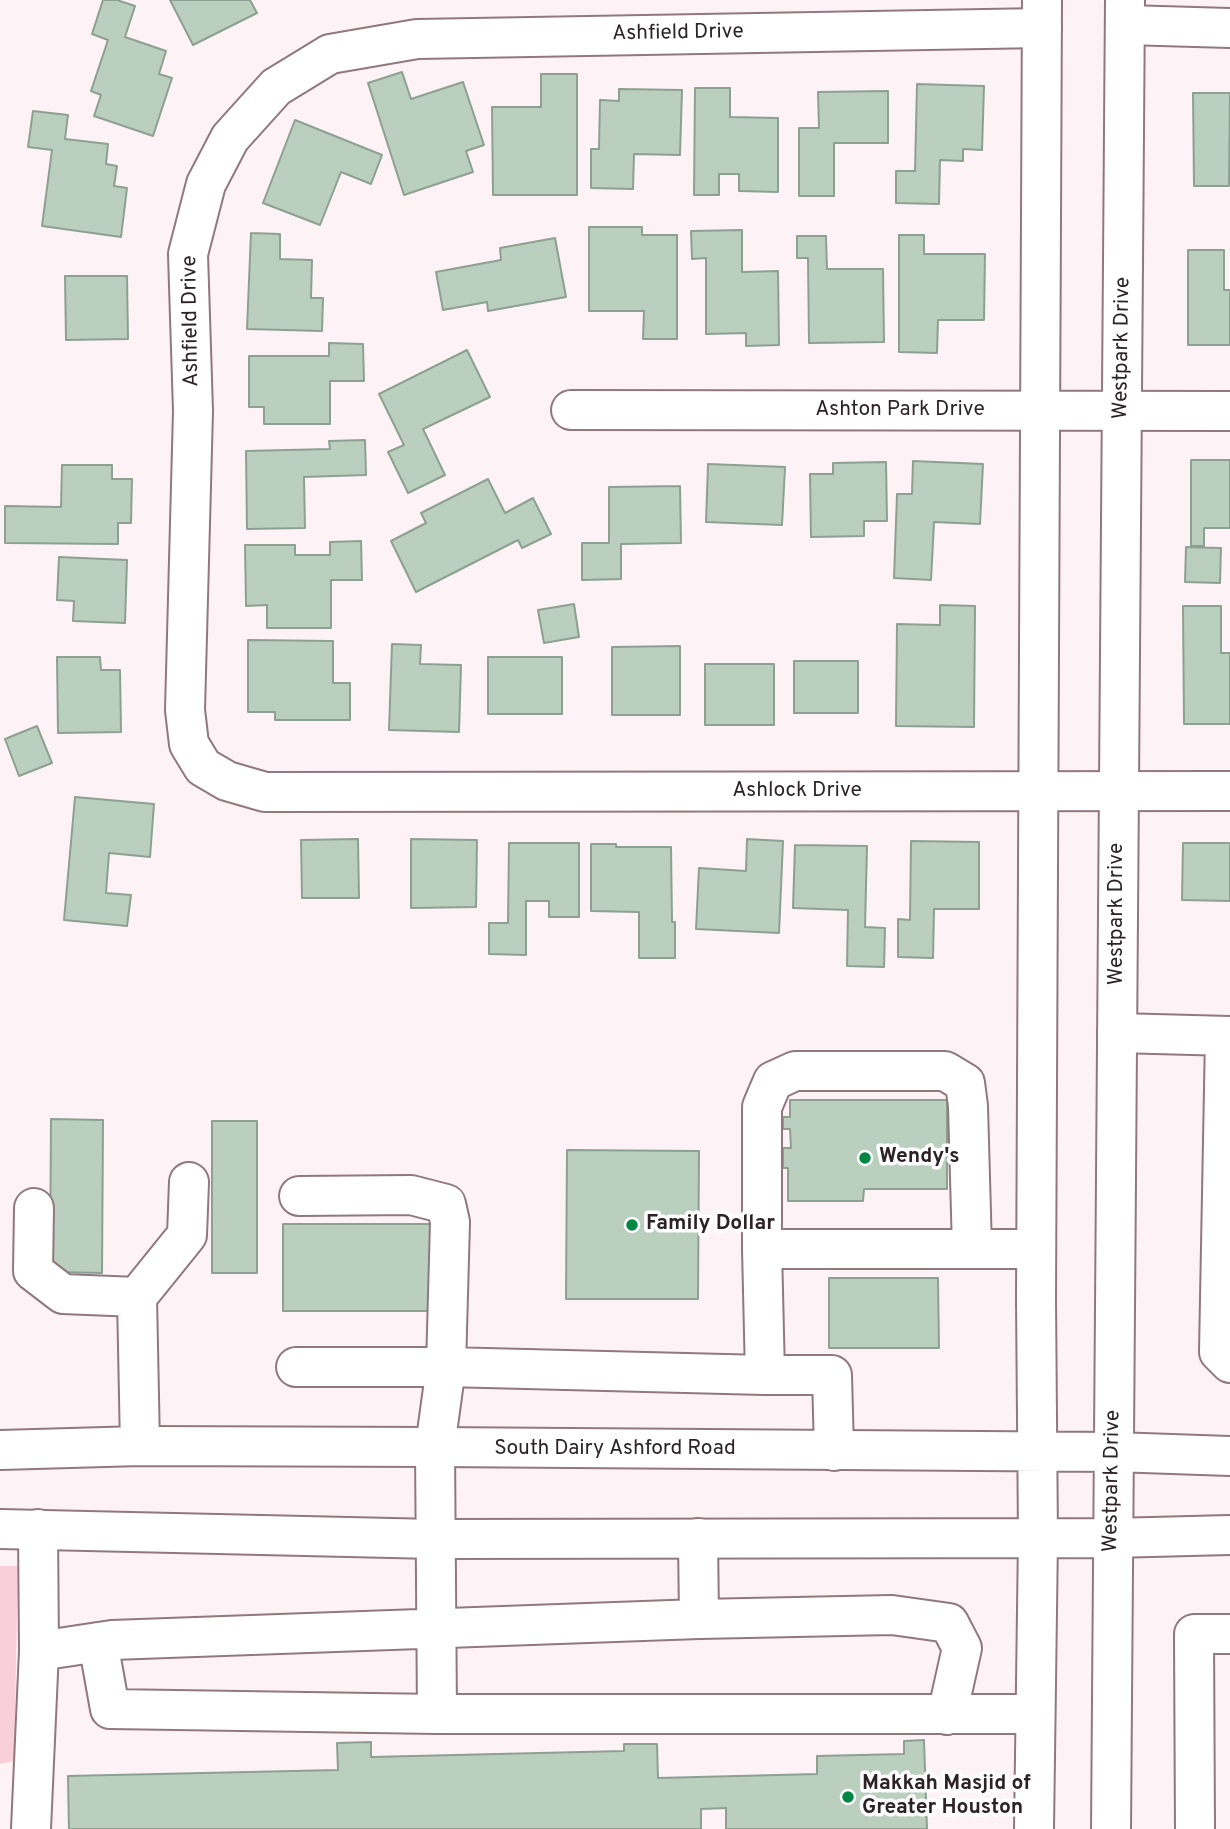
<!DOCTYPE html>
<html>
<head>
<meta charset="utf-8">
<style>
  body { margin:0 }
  canvas { display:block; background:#fdf3f6 }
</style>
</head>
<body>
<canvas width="1230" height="1829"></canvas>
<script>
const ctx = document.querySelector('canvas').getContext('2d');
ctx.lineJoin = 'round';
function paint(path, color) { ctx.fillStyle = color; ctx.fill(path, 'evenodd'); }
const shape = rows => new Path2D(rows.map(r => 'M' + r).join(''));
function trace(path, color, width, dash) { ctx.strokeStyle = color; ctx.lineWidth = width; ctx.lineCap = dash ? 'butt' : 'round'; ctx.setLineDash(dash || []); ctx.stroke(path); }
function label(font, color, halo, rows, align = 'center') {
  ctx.font = font + ' Overpass,sans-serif'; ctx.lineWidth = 7; ctx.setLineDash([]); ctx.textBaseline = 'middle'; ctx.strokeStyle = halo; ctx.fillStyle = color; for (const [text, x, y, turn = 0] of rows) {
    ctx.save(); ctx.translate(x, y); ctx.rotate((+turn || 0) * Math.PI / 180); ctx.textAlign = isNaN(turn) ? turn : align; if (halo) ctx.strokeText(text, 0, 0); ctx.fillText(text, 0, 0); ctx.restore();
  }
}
paint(shape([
  [0,1566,18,1566,14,1761,0,1764]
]), '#f9cfdc');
const building = shape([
  [103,0,117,0,135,6,125,37,166,51,159,74,172,78,153,136,94,116,101,95,91,91,108,40,92,34,103,0],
  [170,0,250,0,257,13,193,45,170,0],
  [402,72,411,99,463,82,484,145,466,151,473,172,404,195,368,83,402,72],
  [541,74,577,74,577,195,493,195,492,107,541,107,541,74],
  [917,84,984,86,982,150,963,149,963,161,940,160,939,204,896,203,896,171,915,171,917,84],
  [695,88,730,88,730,117,778,118,778,192,739,191,739,174,719,174,719,195,694,195,695,88],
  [619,89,682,90,680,155,634,154,633,189,591,188,591,149,599,149,600,100,619,101,619,89],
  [888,91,888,143,834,143,834,196,799,196,799,128,819,128,818,92,888,91],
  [1193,93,1230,93,1229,186,1194,186,1193,93],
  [33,111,68,115,65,139,108,144,106,164,117,166,114,186,127,188,121,237,42,226,52,150,28,147,33,111],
  [295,120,382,155,371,184,341,172,320,225,263,203,295,120],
  [589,227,642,227,642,235,677,235,677,339,643,339,644,311,589,311,589,227],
  [742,230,742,272,778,271,779,345,746,346,746,333,706,334,706,258,692,259,691,231,742,230],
  [251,233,280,234,280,259,312,260,311,298,323,298,322,331,247,329,251,233],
  [899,235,924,235,924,254,985,254,984,320,938,320,937,353,899,352,899,235],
  [797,236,826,236,827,269,883,269,884,342,809,343,808,258,797,258,797,236],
  [555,238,566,297,488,311,487,302,443,310,436,272,501,260,500,248,555,238],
  [1188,250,1224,250,1224,290,1230,290,1230,345,1188,345,1188,250],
  [65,276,127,276,128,339,66,340,65,276],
  [329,343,363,344,364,381,330,381,330,424,264,424,264,407,249,407,249,356,329,356,329,343],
  [467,350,490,397,423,429,445,475,408,493,388,452,404,445,379,394,467,350],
  [365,440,366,475,304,477,305,528,247,529,246,451,330,449,329,441,365,440],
  [1191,460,1230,460,1230,528,1204,528,1204,546,1191,546,1191,460],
  [913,461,983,464,980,524,934,522,931,580,894,578,897,494,912,494,913,461],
  [886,462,887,521,864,521,864,536,811,537,810,474,833,474,833,463,886,462],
  [708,464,785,467,782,525,706,522,708,464],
  [62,465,112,465,112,479,132,479,131,523,118,523,118,544,5,543,5,506,61,507,62,465],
  [488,479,505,513,533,498,551,534,522,548,518,540,416,592,391,541,426,523,421,513,488,479],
  [680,486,681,543,621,544,621,579,582,580,582,543,609,543,609,487,680,486],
  [361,541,362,580,331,580,331,628,267,628,267,605,246,606,245,545,295,545,295,555,330,555,330,542,361,541],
  [1186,547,1221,548,1220,583,1185,582,1186,547],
  [59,557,127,560,125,623,73,621,74,601,57,600,59,557],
  [574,604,579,637,544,643,538,610,574,604],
  [940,605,975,606,974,727,896,726,897,624,940,625,940,605],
  [1183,606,1221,606,1221,653,1230,653,1230,724,1184,724,1183,606],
  [248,640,333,641,333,683,350,683,350,720,275,720,275,712,248,712,248,640],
  [392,644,421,645,420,664,461,665,459,732,389,730,392,644],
  [680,646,680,715,612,715,612,647,680,646],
  [57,657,100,657,101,670,120,670,121,732,58,733,57,657],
  [488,657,562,657,562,714,488,714,488,657],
  [794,661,858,661,858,713,794,713,794,661],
  [705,664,774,664,774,725,705,725,705,664],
  [37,726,52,763,19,776,5,739,37,726],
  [75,797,154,804,150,857,109,853,106,893,131,895,127,926,64,920,75,797],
  [358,839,359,898,302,898,301,840,358,839],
  [411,839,477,840,476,907,411,908,411,839],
  [747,839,783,841,779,933,696,929,699,868,746,871,747,839],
  [911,841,979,842,979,909,934,909,933,958,898,957,898,919,910,920,911,841],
  [509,843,579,843,579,917,549,917,549,901,526,901,526,955,489,954,489,923,508,923,509,843],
  [1183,843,1230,843,1230,901,1182,900,1183,843],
  [591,844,616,844,616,847,671,847,672,922,675,922,675,958,639,958,639,912,591,911,591,844],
  [795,845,867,846,865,927,885,928,884,967,847,966,848,910,793,908,795,845],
  [790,1100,947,1100,947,1189,864,1189,863,1201,788,1201,788,1168,783,1168,783,1148,791,1148,790,1129,783,1129,783,1117,790,1117,790,1100],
  [51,1119,103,1120,102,1273,50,1272,51,1119],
  [212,1121,257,1121,257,1273,212,1273,212,1121],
  [567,1150,699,1151,698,1299,566,1299,567,1150],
  [283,1224,430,1224,430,1311,283,1311,283,1224],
  [829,1278,938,1278,939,1348,829,1348,829,1278],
  [924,1740,927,1829,726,1829,726,1808,701,1809,701,1829,69,1829,68,1776,338,1770,337,1743,371,1742,371,1757,624,1751,624,1744,657,1744,658,1778,817,1774,817,1756,904,1754,904,1741,924,1740]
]);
paint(building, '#bbcfbf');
trace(building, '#8da091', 2);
const minor = shape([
  [1126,25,1230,28],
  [1042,28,417,39,330,54,276,87,230,138,206,184,188,254,193,411,185,710,189,744,203,767,227,781,265,792,1230,791],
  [571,410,1230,411],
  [1117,1033,1230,1036],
  [1225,1036,1219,1352,1230,1363],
  [34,1208,33,1271,63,1294,137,1297],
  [762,1249,762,1107,773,1081,795,1071,945,1071,965,1083,968,1106,972,1249],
  [296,1367,446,1367,450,1222,446,1204,411,1195,299,1196],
  [140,1446,137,1297,187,1235,189,1182],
  [834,1451,832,1375,765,1375,762,1249,1036,1249],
  [698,1538,699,1619],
  [98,1642,110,1709,437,1714,1034,1714],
  [39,1651,112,1640,699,1619,892,1615,949,1623,962,1648,947,1715],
  [437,1714,435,1447,446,1367,765,1375],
  [31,1829,39,1651,38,1529],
  [1195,1829,1194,1634,1230,1634]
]);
const major = shape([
  [0,1450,140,1446,435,1447,1114,1452,1230,1456],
  [0,1529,435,1539,1112,1538,1230,1535],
  [1034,1829,1038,1538,1036,1298,1042,0],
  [1111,1829,1125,0]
]);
trace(minor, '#90787f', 42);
trace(major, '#90787f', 42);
trace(minor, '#fff', 38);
trace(major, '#fff', 38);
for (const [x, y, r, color] of [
  [865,1158,7,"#018743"],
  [632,1225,7,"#018743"],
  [848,1797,7,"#018743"]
]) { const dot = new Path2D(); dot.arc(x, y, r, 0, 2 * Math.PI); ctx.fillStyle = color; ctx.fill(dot); trace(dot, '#fff', 2.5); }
label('21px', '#2d2326', '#fff', [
  ["Ashfield Drive",678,34,-1],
  ["Ashfield Drive",192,321,-91],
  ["Westpark Drive",1123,348,-89],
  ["Ashton Park Drive",900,411],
  ["Ashlock Drive",797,792],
  ["Westpark Drive",1118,914,-90],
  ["South Dairy Ashford Road",615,1450],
  ["Westpark Drive",1113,1481,-89]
]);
label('bold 21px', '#2d2326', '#fff', [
  ["Wendy's",879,1158],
  ["Family Dollar",646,1225],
  ["Makkah Masjid of",862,1785],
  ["Greater Houston",862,1809]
], 'left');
</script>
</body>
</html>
